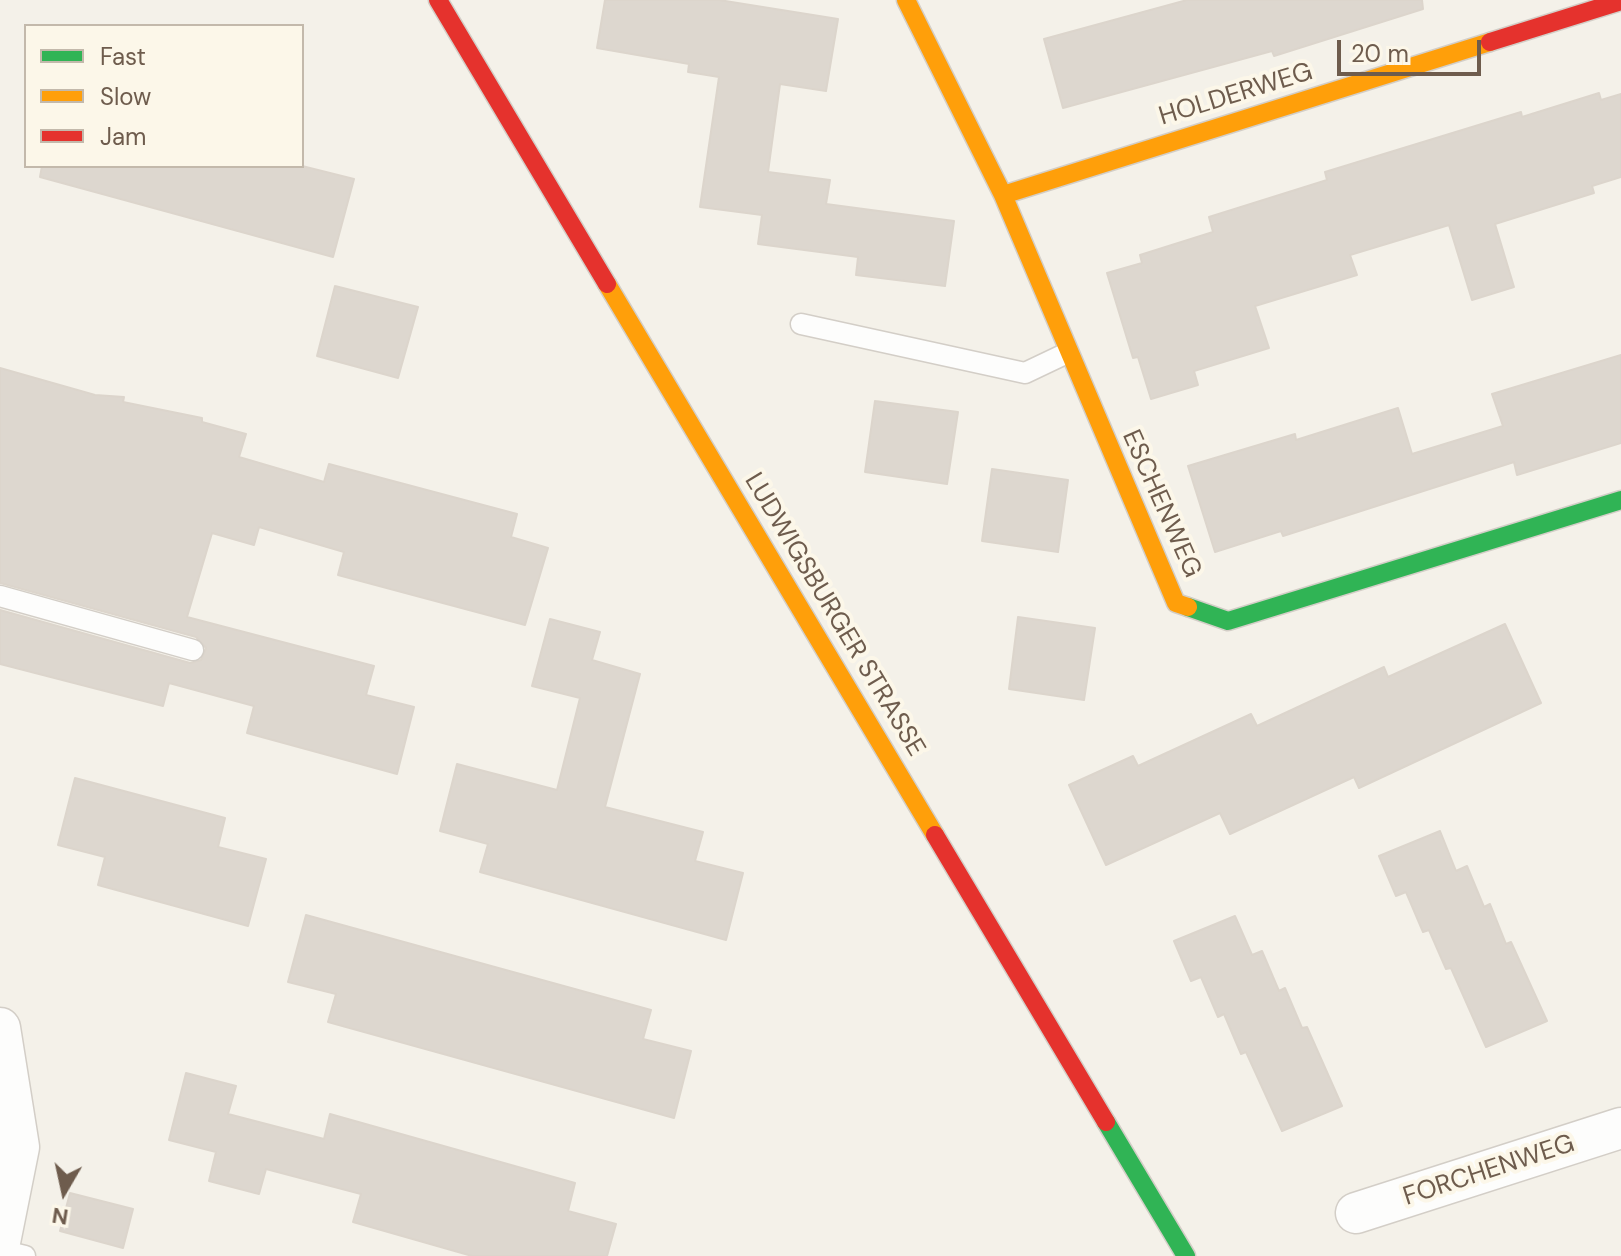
<!DOCTYPE html>
<html>
<head>
<meta charset="utf-8">
<style>
  body { margin:0 }
  #map { position:relative; width:1621px; height:1256px; overflow:hidden; background:#f4f1e9; font-family:"DM Sans",sans-serif }
  canvas { display:block }
  .legend { position:absolute; left:24px; top:24px; width:280px; height:144px; box-sizing:border-box; background:#fcf7e9; border:2px solid #c3b9ab; margin:0; padding:10px 14px; list-style:none; font-size:24px; color:#6e5c4d }
  .legend li { display:flex; align-items:center; gap:16px; height:40px }
  .legend b { width:40px; border:2px solid #c3b9ab }
  .north { position:absolute; left:24px; top:1152px; width:80px; height:80px; -webkit-text-stroke:6px #fcf7e9; paint-order:stroke; rotate:189deg; font-size:22px; font-weight:700; line-height:32px; text-align:center; color:#6e5c4d }
  .north::after { content:''; display:block; margin:auto; width:28px; height:36px; background:#6e5c4d; clip-path:polygon(50% 0,100% 100%,50% 72%,0 100%) }
  .scale { position:absolute; left:1337px; top:40px; width:144px; height:36px; box-sizing:border-box; border:4px solid #6e5c4d; border-top:0; padding-left:10px; font-size:24px; line-height:28px; white-space:nowrap; color:#6e5c4d; -webkit-text-stroke:6px #fcf7e9; paint-order:stroke }
</style>
</head>
<body>
<div id="map">
<canvas width="1621" height="1256"></canvas>
<ul class="legend">
<li><b style="height:10px;background:#30b455"></b>Fast</li>
<li><b style="height:10px;background:#ff9f0a"></b>Slow</li>
<li><b style="height:10px;background:#e5322d"></b>Jam</li>
</ul>
<div class="north">N</div>
<div class="scale">20 m</div>
</div>
<script>
const ctx = document.querySelector('canvas').getContext('2d');
ctx.lineJoin = 'round';
function paint(path, color) { ctx.fillStyle = color; ctx.fill(path, 'evenodd'); }
const shape = rows => new Path2D(rows.map(r => 'M' + r).join(''));
function trace(path, color, width, dash) { ctx.strokeStyle = color; ctx.lineWidth = width; ctx.lineCap = dash ? 'butt' : 'round'; ctx.setLineDash(dash || []); ctx.stroke(path); }
function label(font, color, halo, rows, align = 'center') {
  ctx.font = font + ' "DM Sans",sans-serif'; ctx.lineWidth = 8; ctx.setLineDash([]); ctx.textBaseline = 'middle'; ctx.strokeStyle = halo; ctx.fillStyle = color; for (const [text, x, y, turn = 0] of rows) {
    ctx.save(); ctx.translate(x, y); ctx.rotate((+turn || 0) * Math.PI / 180); ctx.textAlign = isNaN(turn) ? turn : align; if (halo) ctx.strokeText(text, 0, 0); ctx.fillText(text, 0, 0); ctx.restore();
  }
}
const building = shape([
  [605,0,719,0,838,19,826,91,780,84,768,172,830,180,826,204,954,221,945,286,856,275,858,257,758,244,762,215,700,207,719,77,688,72,689,64,597,48,605,0],
  [1187,0,1422,0,1423,9,1274,56,1272,51,1063,108,1044,39,1187,0],
  [1599,93,1601,100,1621,94,1621,177,1592,186,1594,193,1495,224,1514,287,1472,300,1449,225,1350,255,1357,275,1255,306,1269,348,1194,371,1198,385,1151,399,1138,357,1133,358,1107,273,1142,263,1140,255,1213,232,1209,217,1327,180,1325,172,1521,112,1522,117,1599,93],
  [42,166,302,166,354,179,333,257,40,177,42,166],
  [335,286,418,307,398,378,317,356,335,286],
  [1621,355,1621,443,1517,475,1514,462,1283,536,1281,531,1215,552,1188,466,1295,434,1296,440,1398,408,1412,454,1503,426,1492,394,1621,355],
  [0,368,95,395,124,397,123,402,202,418,202,422,246,434,239,457,324,482,329,464,517,514,511,537,548,548,525,625,338,575,344,552,259,527,254,545,212,533,187,617,374,666,366,695,414,707,397,774,247,733,254,706,169,683,163,706,0,664,0,610,190,663,201,660,206,648,196,637,0,583,0,368],
  [875,401,958,412,947,484,865,472,875,401],
  [992,469,1068,480,1058,552,982,541,992,469],
  [1018,617,1095,628,1084,700,1009,689,1018,617],
  [550,619,600,632,592,660,640,674,605,807,703,832,695,861,743,873,726,940,480,872,488,844,440,831,457,764,557,790,580,698,532,686,550,619],
  [1505,624,1541,703,1359,788,1354,777,1230,834,1220,813,1106,865,1069,785,1133,756,1138,766,1251,714,1257,726,1384,667,1388,677,1505,624],
  [75,778,225,818,218,847,266,859,248,926,98,885,105,857,58,845,75,778],
  [1440,831,1456,871,1467,866,1484,907,1490,904,1506,944,1511,942,1547,1021,1486,1047,1451,968,1446,969,1429,930,1423,932,1406,892,1396,896,1379,856,1440,831],
  [306,915,651,1010,643,1039,691,1051,674,1118,328,1022,336,994,288,982,306,915],
  [1235,916,1252,955,1262,951,1279,991,1285,988,1302,1028,1307,1027,1342,1106,1282,1131,1246,1052,1241,1054,1224,1014,1218,1017,1201,977,1191,981,1174,941,1235,916],
  [186,1073,236,1086,228,1114,324,1139,330,1114,575,1183,568,1211,616,1224,607,1256,472,1256,353,1222,361,1194,266,1169,259,1194,209,1181,216,1152,169,1140,186,1073],
  [70,1193,133,1209,123,1248,60,1231,70,1193]
]);
paint(building, '#ddd7cf');
trace(building, '#dcd5cc', 2);
const lane = shape([
  [801,324,1025,373,1067,353],
  [0,596,193,650],
  [0,1250,25,1256]
]);
const street = shape([
  [0,1028,19,1147,0,1242],
  [1356,1213,1621,1128]
]);
const fast = shape([
  [1188,607,1228,621,1621,500],
  [1106,1122,1186,1256]
]);
const slow = shape([
  [906,0,1003,195,1176,603,1188,607],
  [1003,195,1490,42],
  [607,284,935,835]
]);
const jam = shape([
  [438,0,607,284],
  [1490,42,1621,1],
  [935,835,1106,1122]
]);
trace(lane, '#d3cec7', 23);
trace(street, '#d3cec7', 43);
trace(fast, '#d3cec7', 21);
trace(slow, '#d3cec7', 21);
trace(jam, '#d3cec7', 21);
trace(lane, '#fdfdfc', 20);
trace(street, '#fdfdfc', 40);
trace(fast, '#30b455', 18);
trace(slow, '#ff9f0a', 18);
trace(jam, '#e5322d', 18);
label('26px', '#6e5c4d', '#fcf7e9', [
  ["HOLDERWEG",1236,95,-17],
  ["ESCHENWEG",1161,504,66],
  ["LUDWIGSBURGER STRASSE",834,615,59],
  ["FORCHENWEG",1489,1171,-18]
]);
</script>
</body>
</html>
